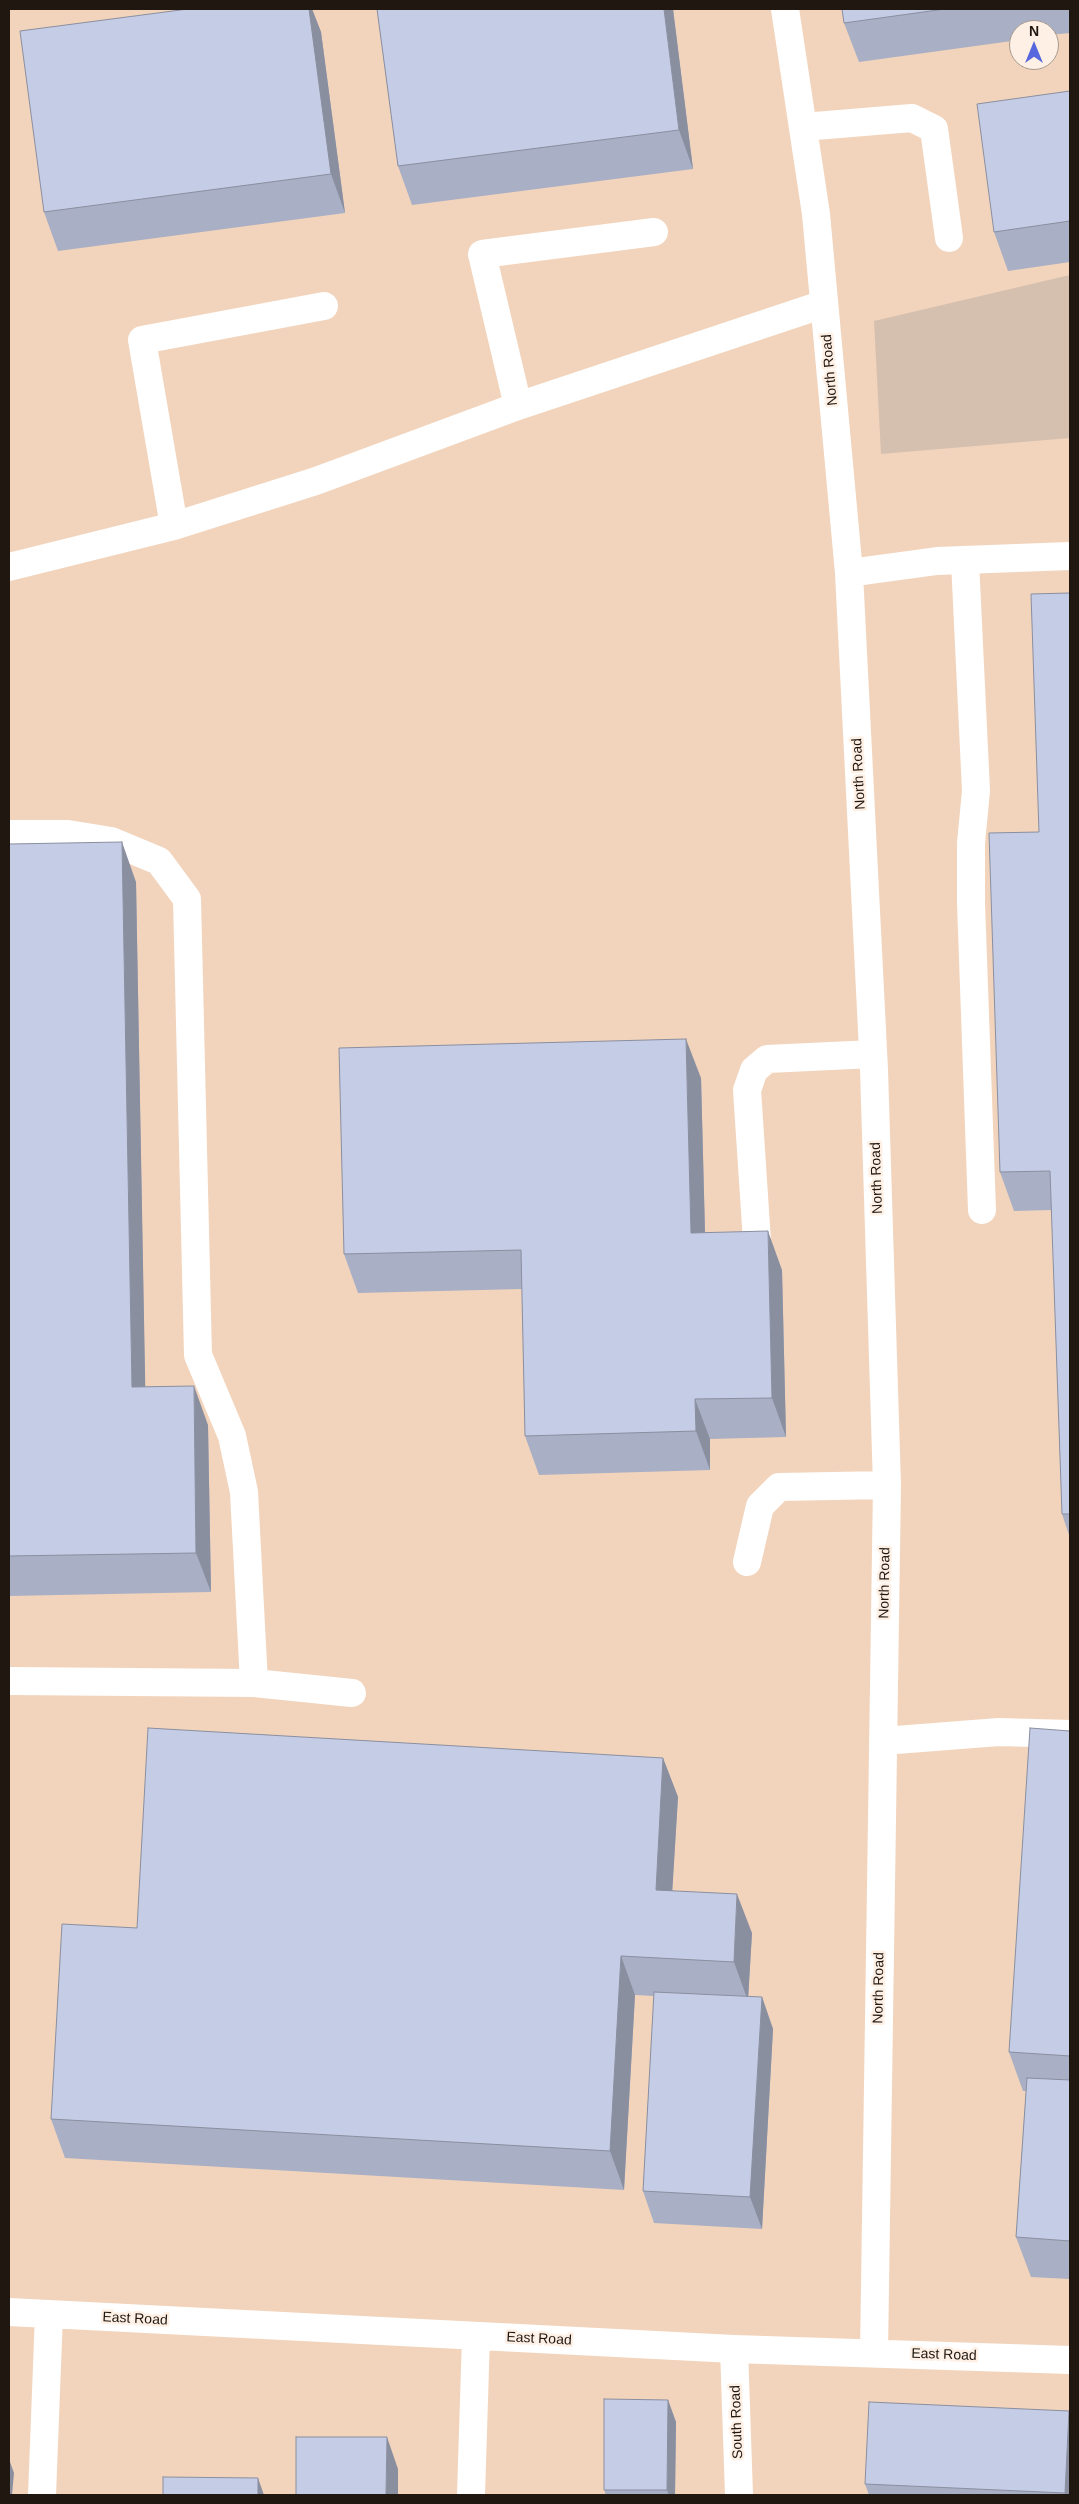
<!DOCTYPE html>
<html>
<head>
<meta charset="utf-8">
<style>
  body { margin:0 }
  #map { position:relative; width:1079px; height:2504px; overflow:hidden; background:#f8e1ce; font-family:Arial,sans-serif }
  canvas { display:block }
  .frame { position:absolute; inset:0; border:10px solid #1f1710; pointer-events:none }
  .north { position:absolute; left:1009px; top:20px; width:50px; height:50px; box-sizing:border-box; background:#fef0e4; border:1px solid #a5998f; border-radius:50%; rotate:0deg; font-size:14px; font-weight:700; line-height:20px; text-align:center; color:#1f1710 }
  .north::after { content:''; display:block; margin:auto; width:18px; height:22px; background:#5767de; clip-path:polygon(50% 0,100% 100%,50% 72%,0 100%) }
</style>
</head>
<body>
<div id="map">
<canvas width="1079" height="2504"></canvas>
<div class="frame"></div>
<div class="north">N</div>
</div>
<script>
const ctx = document.querySelector('canvas').getContext('2d');
ctx.lineJoin = 'round';
function paint(path, color) { ctx.fillStyle = color; ctx.fill(path, 'evenodd'); }
const shape = rows => new Path2D(rows.map(r => 'M' + r).join(''));
function trace(path, color, width, dash) { ctx.strokeStyle = color; ctx.lineWidth = width; ctx.lineCap = dash ? 'butt' : 'round'; ctx.setLineDash(dash || []); ctx.stroke(path); }
function label(font, color, halo, rows, align = 'center') {
  ctx.font = font + ' Arial,sans-serif'; ctx.lineWidth = 5; ctx.setLineDash([]); ctx.textBaseline = 'middle'; ctx.strokeStyle = halo; ctx.fillStyle = color; for (const [text, x, y, turn = 0] of rows) {
    ctx.save(); ctx.translate(x, y); ctx.rotate((+turn || 0) * Math.PI / 180); ctx.textAlign = isNaN(turn) ? turn : align; if (halo) ctx.strokeText(text, 0, 0); ctx.fillText(text, 0, 0); ctx.restore();
  }
}
paint(shape([
  [9,9,1070,9,1070,2495,9,2495],
  [1019,30,1049,30,1049,60,1019,60]
]), '#f2d4bc');
paint(shape([
  [1070,275,1070,438,881,454,874,321]
]), '#d5c0af');
trace(shape([
  [785,9,816,214,849,573,874,1070,887,1485,874,2352],
  [803,127,912,118,934,129,949,238],
  [518,406,482,254,654,232],
  [174,526,142,340,324,306],
  [965,561,976,791,971,843,971,903,982,1210],
  [9,567,174,526,316,481,518,406,824,304],
  [849,573,937,561,1070,556],
  [9,834,68,834,111,841,159,861,187,899,198,1355,232,1436,244,1492,254,1683],
  [757,1241,747,1090,754,1070,767,1059,873,1054],
  [747,1562,760,1506,779,1487,887,1485],
  [9,1681,254,1683,352,1693],
  [883,1741,999,1732,1070,1734],
  [9,2312,734,2349,1070,2360],
  [734,2349,739,2495],
  [42,2495,49,2314],
  [471,2495,476,2336]
]), '#fff', 28);
paint(shape([
  [188,9,312,9,321,32,345,213,58,251,44,212],
  [377,9,673,9,693,169,412,205,398,166],
  [842,9,1070,9,1070,33,1049,35,1049,30,1019,30,1019,40,859,62,844,23],
  [1070,91,1070,262,1008,271,994,232],
  [1070,593,1070,1538,1062,1514,1052,1210,1014,1211,1000,1172,1039,832],
  [9,844,136,882,145,1387,208,1425,211,1592,9,1596],
  [701,1078,705,1233,782,1270,786,1437,710,1439,710,1470,539,1475,525,1436,522,1289,358,1293,344,1254],
  [1070,1731,1070,2279,1031,2277,1016,2237,1026,2091,1023,2091,1009,2052],
  [663,1758,678,1797,672,1890,752,1933,748,1997,762,1997,773,2029,762,2229,654,2223,643,2191,654,1996,635,1995,624,2190,65,2158,51,2119,137,1928],
  [668,2400,676,2422,675,2495,606,2495,604,2490],
  [1070,2415,1070,2495,869,2495,865,2484]
]), '#a9afc5');
paint(shape([
  [309,9,312,9,321,32,345,213,331,174],
  [664,9,673,9,693,169,679,130],
  [122,842,136,882,146,1426,132,1387],
  [686,1039,701,1078,706,1272,691,1233],
  [768,1231,782,1270,786,1437,772,1398],
  [194,1386,208,1425,211,1592,196,1553],
  [695,1399,710,1439,710,1470,696,1431],
  [663,1758,678,1797,670,1929,656,1890],
  [737,1894,752,1933,748,2001,734,1962],
  [621,1956,635,1995,624,2190,610,2151],
  [762,1997,773,2029,762,2229,750,2197],
  [668,2400,676,2422,675,2495,669,2495,667,2490],
  [1069,2411,1070,2415,1070,2495,1066,2495,1065,2493],
  [387,2437,398,2469,398,2495,386,2495],
  [9,2459,14,2473,12,2495,9,2495],
  [258,2478,264,2495,258,2495]
]), '#8a8fa0');
const building = shape([
  [188,9,309,9,331,174,44,212,20,31,188,9],
  [377,9,664,9,679,130,398,166,377,9],
  [842,9,945,9,844,23,842,9],
  [1070,91,1070,221,994,232,977,104,1070,91],
  [1070,593,1070,1514,1062,1514,1050,1171,1000,1172,989,833,1039,832,1031,594,1070,593],
  [122,842,132,1387,194,1386,196,1553,9,1556,9,844,122,842],
  [686,1039,691,1233,768,1231,772,1398,695,1399,696,1431,525,1436,521,1250,344,1254,339,1048,686,1039],
  [148,1728,663,1758,656,1890,737,1894,734,1962,621,1956,610,2151,51,2119,62,1924,137,1928,148,1728],
  [1030,1728,1070,1731,1070,2056,1009,2052,1030,1728],
  [654,1992,762,1997,750,2197,643,2191,654,1992],
  [1027,2078,1070,2080,1070,2241,1016,2237,1027,2078],
  [604,2399,668,2400,667,2490,604,2490,604,2399],
  [869,2402,1069,2411,1065,2493,865,2484,869,2402],
  [296,2437,387,2437,386,2495,296,2495,296,2437],
  [163,2477,258,2478,258,2495,163,2495,163,2477]
]);
paint(building, '#c5cce5');
trace(building, '#8a8fa0', 1);
label('14px', '#1f1710', '#fef0e4', [
  ["North Road",830,370,-95],
  ["North Road",859,774,-93],
  ["North Road",877,1178,-92],
  ["North Road",885,1583,-89],
  ["North Road",879,1988,-89],
  ["East Road",135,2319,3],
  ["East Road",539,2339,3],
  ["East Road",944,2355,2],
  ["South Road",737,2422,-92]
]);
</script>
</body>
</html>
